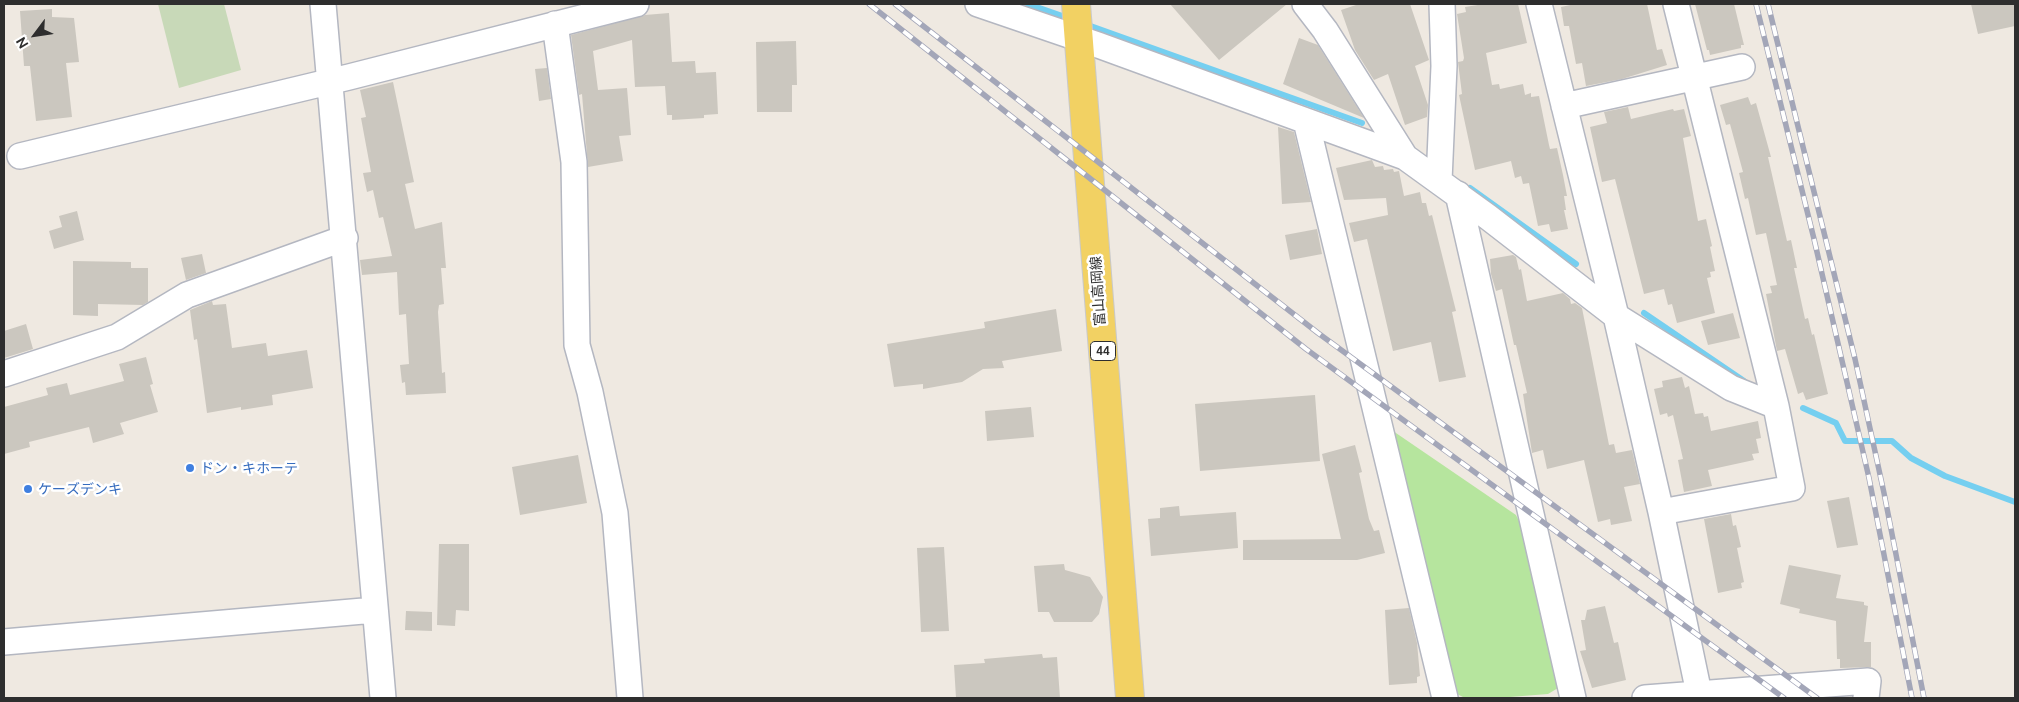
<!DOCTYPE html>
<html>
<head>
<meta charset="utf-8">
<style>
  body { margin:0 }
  #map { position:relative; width:2019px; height:702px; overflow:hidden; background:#efe9e1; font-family:Ubuntu,sans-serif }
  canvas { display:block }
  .frame { position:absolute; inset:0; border:5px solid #2e2e2e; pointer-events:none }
  .north { position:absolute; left:10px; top:10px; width:50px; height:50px; -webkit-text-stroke:4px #fff; paint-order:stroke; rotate:239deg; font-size:14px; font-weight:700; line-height:20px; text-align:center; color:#2e2e2e }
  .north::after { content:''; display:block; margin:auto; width:18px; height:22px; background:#2e2e2e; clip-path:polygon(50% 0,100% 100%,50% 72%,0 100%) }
</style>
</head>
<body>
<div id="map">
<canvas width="2019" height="702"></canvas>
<div class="frame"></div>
<div class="north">N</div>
</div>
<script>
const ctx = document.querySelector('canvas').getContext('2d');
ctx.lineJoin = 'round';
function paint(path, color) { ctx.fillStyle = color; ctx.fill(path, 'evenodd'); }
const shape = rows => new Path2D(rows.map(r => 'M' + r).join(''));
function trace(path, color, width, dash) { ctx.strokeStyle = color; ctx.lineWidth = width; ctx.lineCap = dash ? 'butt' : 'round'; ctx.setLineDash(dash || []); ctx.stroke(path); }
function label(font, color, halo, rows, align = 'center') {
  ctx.font = font + ' Ubuntu,"Noto Sans JP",sans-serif'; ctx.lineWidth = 5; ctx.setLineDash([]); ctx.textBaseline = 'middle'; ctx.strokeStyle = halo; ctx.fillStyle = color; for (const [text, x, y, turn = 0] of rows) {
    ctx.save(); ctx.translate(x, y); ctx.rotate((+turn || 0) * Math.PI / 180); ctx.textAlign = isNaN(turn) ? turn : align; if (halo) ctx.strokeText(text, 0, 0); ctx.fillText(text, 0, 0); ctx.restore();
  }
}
paint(shape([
  [1393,431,1516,515,1520,523,1558,688,1548,694,1497,698,1465,698,1455,693]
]), '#b6e59e');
paint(shape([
  [158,4,224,4,241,70,179,88]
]), '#c8d9b8');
trace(shape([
  [1028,4,1071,19],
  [1085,24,1362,123],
  [1470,188,1576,264],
  [1644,313,1744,381],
  [1803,408,1836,423,1845,441,1892,441,1911,458,1945,476,2015,502]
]), '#75cff0', 6);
paint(shape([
  [1170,4,1287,4,1219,60],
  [1359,4,1410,4,1429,60,1415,66,1428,105,1427,117,1405,125,1388,74,1374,80,1355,50,1341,10],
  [1484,4,1518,4,1527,43,1486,53,1492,85,1499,84,1500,89,1523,84,1525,95,1531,93,1531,97,1539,96,1549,145,1550,149,1557,148,1563,175,1567,196,1564,196,1566,210,1564,210,1568,229,1551,232,1549,224,1538,226,1529,183,1523,184,1521,176,1515,178,1511,161,1475,170,1459,95,1462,94,1458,62,1463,61,1464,58,1457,14,1466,12,1465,7],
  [1575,4,1647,4,1657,50,1662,49,1667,65,1622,79,1586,86,1582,63,1576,64,1569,26,1564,26,1561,7],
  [1695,4,1734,4,1744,45,1741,45,1741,48,1710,55,1709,50,1707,50],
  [1971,4,2015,4,2015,26,1978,34],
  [52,9,52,17,74,18,79,62,66,63,72,117,36,121,30,66,24,66,20,11],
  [669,13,672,62,695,61,696,73,716,72,718,114,704,115,704,118,672,120,672,115,667,115,665,86,635,87,632,40,593,51,598,90,627,88,631,135,619,136,623,161,588,167,582,94,579,95,571,35,645,15],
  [1299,38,1318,45,1364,118,1283,84],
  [796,41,797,85,792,85,792,112,757,112,756,42],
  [547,68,551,99,539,101,535,69],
  [393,82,414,182,405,184,415,229,442,222,446,268,441,268,444,304,439,305,438,312,442,373,445,372,446,393,406,395,405,382,402,383,400,365,409,364,406,314,399,315,397,272,362,275,360,260,392,256,383,217,379,218,373,190,367,192,363,173,371,172,361,118,366,117,360,90],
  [1748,97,1751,105,1756,103,1771,157,1768,157,1787,241,1791,240,1797,268,1794,268,1805,319,1808,318,1812,335,1814,334,1828,394,1806,400,1803,392,1798,394,1785,349,1777,351,1766,294,1772,293,1770,286,1777,285,1766,233,1756,235,1748,198,1745,199,1739,173,1743,172,1730,124,1726,125,1720,105],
  [1628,107,1631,119,1673,109,1674,111,1684,109,1691,136,1683,138,1698,221,1706,219,1712,246,1710,247,1715,271,1710,272,1711,277,1707,278,1715,313,1677,323,1672,304,1668,305,1664,289,1644,294,1615,179,1602,182,1590,127,1607,123,1604,112],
  [1278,127,1294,132,1311,202,1282,204],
  [1372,160,1375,167,1383,166,1384,170,1393,169,1394,172,1399,171,1404,196,1420,192,1422,203,1426,203,1429,216,1432,215,1456,311,1452,312,1466,377,1439,382,1431,342,1393,351,1367,239,1354,242,1349,223,1388,215,1386,198,1344,200,1336,168],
  [77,211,84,240,54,249,49,231,62,227,59,216],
  [1317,229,1322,254,1290,260,1285,235],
  [202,254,206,273,186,280,181,258],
  [1513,255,1516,257,1519,270,1521,269,1527,301,1563,293,1570,299,1571,304,1575,303,1582,308,1609,445,1614,444,1616,453,1632,450,1640,484,1624,487,1632,521,1611,525,1610,519,1598,522,1584,460,1547,469,1543,450,1532,453,1523,394,1527,393,1516,345,1514,345,1502,289,1496,291,1491,274,1490,259],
  [73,261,131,262,131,268,148,268,148,302,143,305,98,304,98,316,73,315],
  [212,301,213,305,226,304,232,348,266,343,268,356,307,350,313,388,272,395,273,405,241,410,241,407,207,413,197,339,194,340,190,310],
  [1056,309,1062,351,1002,361,1004,368,983,369,962,382,923,389,923,384,894,387,887,344,985,328,984,322],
  [1733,313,1740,338,1708,345,1701,321],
  [26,324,33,349,4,358,4,331],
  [146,357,153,384,150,385,158,412,120,423,124,434,93,443,89,427,29,442,30,447,4,454,4,407,48,395,46,388,67,383,70,395,124,381,119,364],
  [1682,377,1685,388,1689,386,1695,414,1703,413,1704,417,1708,416,1711,431,1758,421,1761,438,1756,439,1759,453,1752,454,1754,460,1708,470,1712,486,1684,492,1678,460,1683,459,1673,415,1668,417,1667,413,1660,415,1654,389,1663,387,1662,381],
  [1315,395,1320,461,1200,471,1195,404],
  [1031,407,1034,437,987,441,985,411],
  [1355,445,1362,472,1359,473,1369,519,1374,531,1379,530,1385,553,1357,560,1243,560,1243,540,1341,539,1322,454],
  [578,455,587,503,520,515,512,467],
  [1849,497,1858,545,1837,548,1827,501],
  [1179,506,1180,516,1236,512,1238,548,1151,556,1148,519,1160,518,1160,508],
  [1731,514,1733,526,1736,525,1741,547,1737,548,1744,582,1741,583,1742,588,1718,593,1704,519],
  [439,544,469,544,469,611,456,610,455,626,437,625],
  [944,547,949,631,921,632,917,548],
  [1064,564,1065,570,1090,577,1103,597,1099,614,1092,622,1054,622,1049,612,1038,612,1034,566],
  [1789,565,1841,575,1836,598,1864,602,1864,605,1868,606,1864,642,1871,642,1871,667,1840,668,1840,659,1837,659,1836,621,1799,613,1800,609,1780,604],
  [1605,606,1614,643,1618,642,1626,680,1592,688,1580,651,1586,650,1581,620,1585,620,1587,610],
  [1409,608,1417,643,1420,676,1417,677,1417,683,1389,685,1385,610],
  [406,611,432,612,432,631,405,630],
  [1042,654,1043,658,1057,657,1060,698,956,698,954,665,985,663,984,659]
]), '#cbc7bf');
const minor = shape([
  [323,4,383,698],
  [978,4,1098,45,1405,157,1488,217,1616,316,1731,388,1776,406,1792,488,1661,512],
  [1305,4,1325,30,1405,157],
  [1539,4,1616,316,1661,512,1700,698],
  [1676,4,1776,406],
  [555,24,574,162,577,345,590,392,615,513,630,698],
  [1564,106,1742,67],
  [1306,121,1445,698],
  [20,156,349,77,636,4],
  [1439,181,1444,66,1442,4],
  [1458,194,1573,698],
  [4,374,117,337,187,295,345,238],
  [4,642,375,610],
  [1645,698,1868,681,1866,698]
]);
const major = shape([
  [1076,4,1130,698]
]);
trace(minor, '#b4b7c1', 28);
trace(major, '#c9c9c9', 30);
trace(minor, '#fff', 25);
trace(major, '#f2d163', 28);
const rail = shape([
  [869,4,1306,349,1784,698],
  [895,4,1318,333,1817,698],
  [1756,4,1814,239,1869,478,1912,698],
  [1768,4,1855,359,1884,493,1924,698]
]);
trace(rail, '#a3a6b8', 5.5);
trace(rail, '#fff', 4, [11]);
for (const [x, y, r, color] of [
  [190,468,5,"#3f7fe0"],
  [28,489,5,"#3f7fe0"]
]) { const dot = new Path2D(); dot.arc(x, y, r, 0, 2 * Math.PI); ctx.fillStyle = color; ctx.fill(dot); trace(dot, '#fff', 2); }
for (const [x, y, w] of [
  [1103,351,25]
]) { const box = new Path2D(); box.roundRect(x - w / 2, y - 9.5, w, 19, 4); ctx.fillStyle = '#fff'; ctx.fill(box); trace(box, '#2e2e2e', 1); }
label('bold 12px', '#2e2e2e', null, [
  ["44",1103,351]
]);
label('14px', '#2e2e2e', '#fff', [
  ["富山高岡線",1098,291,-94]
]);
label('14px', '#366cbe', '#fff', [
  ["ドン・キホーテ",200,468],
  ["ケーズデンキ",38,489]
], 'left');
</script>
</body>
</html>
